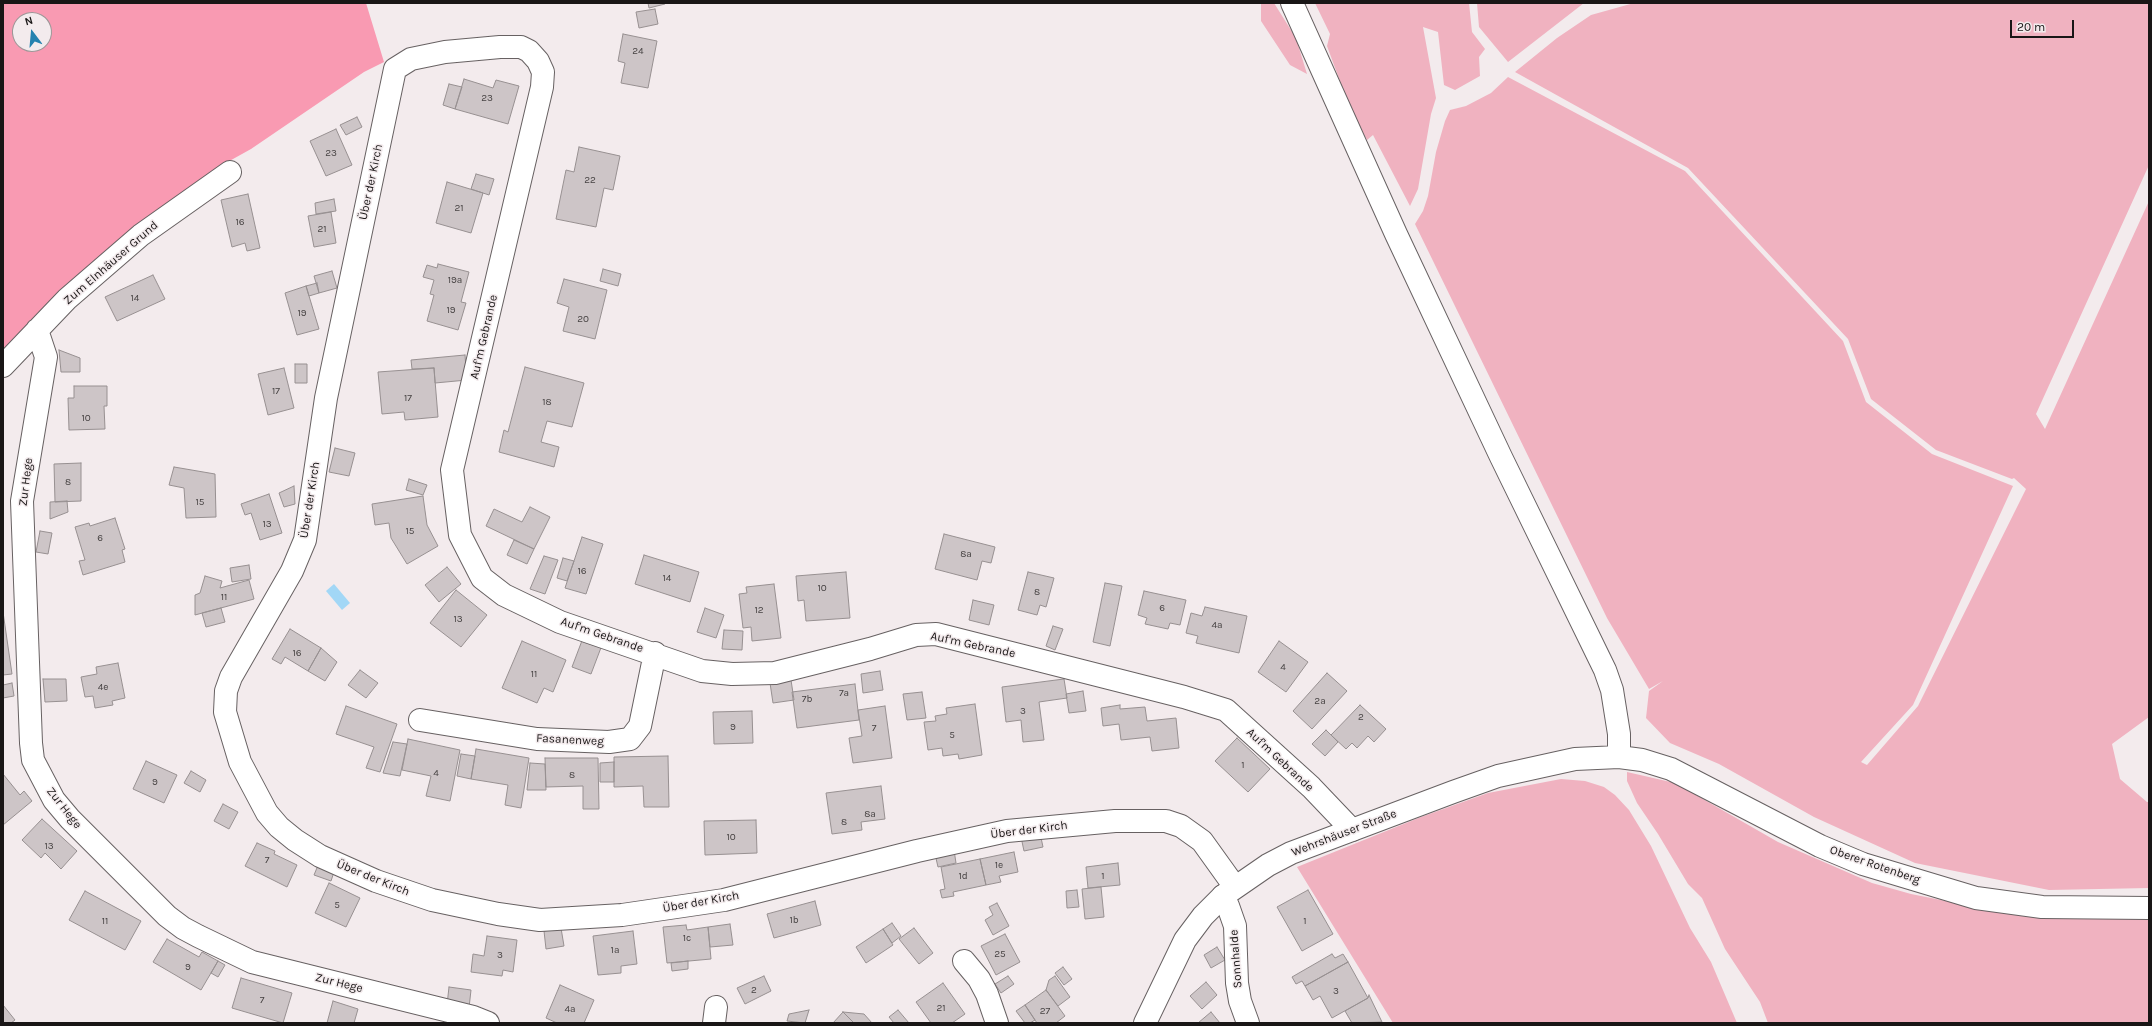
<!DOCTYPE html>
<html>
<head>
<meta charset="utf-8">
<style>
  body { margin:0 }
  #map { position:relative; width:2152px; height:1026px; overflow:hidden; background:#f3ebed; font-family:Karla,sans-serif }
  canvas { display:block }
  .frame { position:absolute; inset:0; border:4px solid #191616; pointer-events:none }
  .north { position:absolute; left:12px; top:12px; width:40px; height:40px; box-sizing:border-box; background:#f3ebed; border:1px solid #9c9697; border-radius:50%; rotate:344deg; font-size:11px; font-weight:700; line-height:16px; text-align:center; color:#191616 }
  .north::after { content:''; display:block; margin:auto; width:14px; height:18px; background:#2582af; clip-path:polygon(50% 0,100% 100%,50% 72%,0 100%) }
  .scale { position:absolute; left:2010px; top:20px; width:64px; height:18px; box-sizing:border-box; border:2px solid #191616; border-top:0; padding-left:5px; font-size:12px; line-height:14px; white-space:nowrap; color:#191616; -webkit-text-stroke:3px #f3ebed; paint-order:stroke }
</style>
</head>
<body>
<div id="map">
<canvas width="2152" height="1026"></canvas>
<div class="frame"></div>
<div class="north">N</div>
<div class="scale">20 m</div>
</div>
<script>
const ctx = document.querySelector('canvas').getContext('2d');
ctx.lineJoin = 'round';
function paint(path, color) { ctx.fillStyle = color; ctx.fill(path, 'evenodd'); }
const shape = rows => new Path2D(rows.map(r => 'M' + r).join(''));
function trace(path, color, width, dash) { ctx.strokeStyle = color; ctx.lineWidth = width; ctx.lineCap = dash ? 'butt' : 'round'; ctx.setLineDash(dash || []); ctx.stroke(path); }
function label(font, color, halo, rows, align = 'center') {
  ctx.font = font + ' Karla,sans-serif'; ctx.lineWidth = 3; ctx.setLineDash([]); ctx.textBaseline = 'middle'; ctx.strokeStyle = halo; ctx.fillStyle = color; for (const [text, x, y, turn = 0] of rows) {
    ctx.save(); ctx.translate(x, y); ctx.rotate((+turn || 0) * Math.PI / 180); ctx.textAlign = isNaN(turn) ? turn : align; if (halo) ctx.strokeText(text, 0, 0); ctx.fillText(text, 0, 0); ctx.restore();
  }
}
paint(shape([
  [1261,3,1274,3,1296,38,1307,74,1290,65,1261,21],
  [1315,3,1469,3,1472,32,1485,49,1479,57,1480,76,1455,90,1444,85,1438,32,1423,27,1436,98,1431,114,1418,189,1410,206,1373,135,1367,140,1348,103,1327,46,1330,34],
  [1477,3,1584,3,1508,62,1479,27],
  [1634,3,2149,3,2149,165,2036,414,2045,429,2149,201,2149,717,2112,744,2120,779,2147,802,2149,802,2149,888,2049,890,1915,863,1814,817,1719,764,1670,743,1646,718,1649,691,1663,681,1649,689,1607,618,1415,224,1423,211,1428,196,1436,152,1445,121,1450,110,1466,106,1491,93,1508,77,1685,171,1843,341,1866,402,1932,454,2013,486,1913,705,1861,762,1867,765,1918,706,2026,489,2014,478,2012,479,1936,450,1871,399,1848,339,1688,168,1515,72,1557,38,1591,15],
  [1627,772,1675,783,1778,842,1872,883,1911,894,1991,910,2058,919,2149,919,2149,1023,1768,1023,1760,1002,1725,949,1702,898,1688,884,1658,834,1637,803,1627,781],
  [1561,779,1585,781,1604,787,1615,795,1629,810,1651,846,1690,928,1711,962,1737,1023,1393,1023,1297,867,1421,817,1488,793]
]), '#f0b2c0');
paint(shape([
  [3,3,366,3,384,62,364,72,251,149,224,164,3,359],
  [20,20,44,20,44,44,20,44]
]), '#f99ab2');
paint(shape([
  [334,584,350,603,342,610,326,591]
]), '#a2d7f6');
const building = shape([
  [648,3,665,3,665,4,649,8,648,3],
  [655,9,658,24,639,28,636,12,655,9],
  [623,34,657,41,648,88,621,83,625,63,618,61,623,34],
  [464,79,493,88,496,80,519,86,508,124,455,109,464,79],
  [449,84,462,87,455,109,443,105,449,84],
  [357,117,362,127,346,135,340,125,357,117],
  [336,129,352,165,326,176,310,141,336,129],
  [579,147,620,156,613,190,604,188,596,227,556,219,566,170,574,172,579,147],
  [476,174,494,179,489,195,471,189,476,174],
  [447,182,483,193,471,233,436,223,447,182],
  [248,194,260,248,247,251,245,243,232,247,221,200,248,194],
  [334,199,336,211,316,214,315,203,334,199],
  [331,212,336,243,314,247,308,216,331,212],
  [438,264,469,272,461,302,466,303,458,330,427,321,434,295,430,294,434,280,423,277,427,265,437,268,438,264],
  [603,269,621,274,618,286,600,281,603,269],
  [332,271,337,288,319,293,314,276,332,271],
  [153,275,165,299,117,321,105,297,153,275],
  [564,279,607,290,595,339,563,331,569,307,557,303,564,279],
  [317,283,319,293,309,296,306,286,317,283],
  [306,286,319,329,297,335,285,293,306,286],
  [59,350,80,358,80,372,61,372,59,350],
  [465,355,467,380,435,383,434,368,412,369,411,360,465,355],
  [295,364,307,364,307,383,295,383,295,364],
  [525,367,584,383,572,427,547,421,541,442,559,447,554,467,499,452,504,430,508,432,525,367],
  [284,368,294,408,268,415,258,374,284,368],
  [434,368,438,417,405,420,404,412,382,414,378,372,434,368],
  [74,386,107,386,107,406,104,406,105,429,69,430,68,398,74,398,74,386],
  [335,448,355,453,349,476,329,472,335,448],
  [81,463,81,501,55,502,54,464,81,463],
  [174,467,215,474,216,517,186,518,184,488,169,485,174,467],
  [409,479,427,485,423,495,406,490,409,479],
  [294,486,295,504,284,507,279,493,294,486],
  [269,494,282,533,260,540,251,513,245,515,241,504,269,494],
  [423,496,427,525,438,546,407,564,391,538,389,523,375,525,372,504,423,496],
  [67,501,68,512,50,519,50,502,67,501],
  [530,507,550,517,534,549,486,526,494,509,522,522,530,507],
  [115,518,125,549,122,550,125,562,83,575,79,561,85,560,75,527,89,523,90,526,115,518],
  [40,531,52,533,48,554,36,552,40,531],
  [944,534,995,547,991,563,982,561,977,580,935,569,944,534],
  [582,537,603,544,586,594,565,588,582,537],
  [514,540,534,549,527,564,507,555,514,540],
  [644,555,699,572,690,602,635,584,644,555],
  [544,556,558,560,545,594,530,589,544,556],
  [563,558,574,561,567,581,557,578,563,558],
  [249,565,251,579,232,582,230,568,249,565],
  [447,567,461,584,439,602,425,585,447,567],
  [846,572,850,618,806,621,804,600,798,601,796,576,846,572],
  [1028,572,1054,578,1046,607,1040,605,1037,615,1018,610,1028,572],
  [205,576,222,581,220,588,249,580,254,599,195,615,195,595,200,593,205,576],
  [1105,583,1122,586,1110,646,1093,642,1105,583],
  [774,584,781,638,752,641,751,627,743,628,739,594,747,593,746,587,774,584],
  [456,590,487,615,461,647,430,623,456,590],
  [1144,591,1186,600,1180,625,1170,623,1168,629,1145,624,1147,618,1138,615,1144,591],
  [973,600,994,605,989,625,969,620,973,600],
  [1205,607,1247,616,1239,653,1196,643,1198,636,1186,633,1191,613,1202,616,1205,607],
  [221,608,225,622,206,627,202,613,221,608],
  [705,608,724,615,716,638,697,632,705,608],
  [3,612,12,674,3,675,3,612],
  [1053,626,1063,629,1055,650,1046,646,1053,626],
  [290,629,321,648,308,671,285,657,281,664,272,659,290,629],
  [724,630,743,631,742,650,722,649,724,630],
  [583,638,602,645,591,674,572,667,583,638],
  [522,641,566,660,553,692,544,688,537,703,502,688,522,641],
  [1279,641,1308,662,1286,692,1258,672,1279,641],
  [321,648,337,662,325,681,308,671,321,648],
  [118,663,125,698,112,701,113,705,95,708,93,696,85,697,81,677,97,674,96,667,118,663],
  [360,670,378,683,366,698,348,685,360,670],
  [880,671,883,690,863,693,861,674,880,671],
  [1327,673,1347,691,1312,729,1293,711,1327,673],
  [43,679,66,679,67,701,45,702,43,679],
  [1064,679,1067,698,1039,702,1044,740,1023,742,1021,720,1006,722,1002,687,1064,679],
  [791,680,794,700,773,703,770,683,791,680],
  [12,683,14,696,3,698,3,685,12,683],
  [855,684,859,720,797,728,792,692,855,684],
  [1083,691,1086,711,1069,713,1066,694,1083,691],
  [922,692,926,718,907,720,903,694,922,692],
  [975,704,982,755,959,759,958,754,943,756,942,748,928,750,924,722,936,721,935,716,947,714,946,708,975,704],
  [1120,705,1120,709,1145,707,1147,721,1176,718,1179,748,1152,751,1150,737,1121,740,1119,724,1103,726,1101,708,1120,705],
  [1360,705,1386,729,1374,742,1368,736,1357,748,1352,743,1346,749,1331,735,1360,705],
  [346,706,397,724,380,772,366,768,374,747,336,734,346,706],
  [885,706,892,758,853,763,849,738,862,736,858,710,885,706],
  [752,711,753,743,714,744,713,712,752,711],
  [1326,730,1338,742,1325,756,1312,744,1326,730],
  [1237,738,1270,769,1248,792,1215,761,1237,738],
  [408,739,460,750,450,801,426,796,431,776,402,770,408,739],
  [393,742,407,744,400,776,383,773,393,742],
  [476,749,529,758,521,808,505,805,508,785,471,779,476,749],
  [461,754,475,756,471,779,457,776,461,754],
  [668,756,669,807,644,807,643,786,614,787,614,757,668,756],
  [545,758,598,758,599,809,583,809,583,786,546,787,545,758],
  [146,761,177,775,164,803,133,789,146,761],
  [614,762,614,782,600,782,600,763,614,762],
  [530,763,545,764,546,790,527,790,530,763],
  [191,771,206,780,200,792,184,783,191,771],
  [3,774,20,795,24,791,32,801,3,825,3,774],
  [881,786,885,819,861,822,862,830,832,834,826,793,881,786],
  [223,804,238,812,229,829,214,821,223,804],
  [42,819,77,851,61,869,45,853,41,858,22,840,42,819],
  [756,820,757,853,705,855,704,821,756,820],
  [1040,833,1043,847,1024,851,1021,837,1040,833],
  [257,843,275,851,274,854,297,865,287,887,245,866,257,843],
  [954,850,956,863,938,867,935,854,954,850],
  [1014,852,1018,872,999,876,1001,882,986,885,980,859,1014,852],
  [980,859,986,885,953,892,954,896,942,898,940,890,945,889,941,867,980,859],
  [319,863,335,869,331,881,314,875,319,863],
  [1118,863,1120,885,1088,888,1086,867,1118,863],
  [329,883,360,898,346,927,315,913,329,883],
  [1101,887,1104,917,1085,919,1082,889,1101,887],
  [1077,890,1079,907,1067,908,1066,891,1077,890],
  [1308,890,1333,934,1302,951,1277,907,1308,890],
  [85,891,141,921,125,950,69,920,85,891],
  [815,901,821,925,774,938,767,914,815,901],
  [997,903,1009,926,993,935,985,920,993,915,989,907,997,903],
  [892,923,901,936,892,943,883,929,892,923],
  [730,924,733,945,710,947,708,927,730,924],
  [686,925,687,930,708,927,711,959,667,963,663,927,686,925],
  [561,928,564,946,546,949,544,931,561,928],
  [914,928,933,953,919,964,899,939,914,928],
  [883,929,893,945,866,963,856,947,883,929],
  [633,931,637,964,621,966,621,973,598,975,593,936,633,931],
  [1005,934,1020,962,996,975,981,946,1005,934],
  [487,936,517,940,513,972,503,970,502,976,471,972,473,954,484,956,487,936],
  [167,939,199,957,202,952,218,961,201,990,153,962,167,939],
  [1217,947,1225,960,1211,968,1204,955,1217,947],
  [1332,954,1335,958,1343,954,1348,962,1305,986,1302,981,1296,984,1292,977,1332,954],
  [218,961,225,965,218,977,211,973,218,961],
  [688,961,688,969,672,971,671,963,688,961],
  [1348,962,1368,998,1332,1018,1320,996,1313,1000,1305,986,1348,962],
  [1063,967,1072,979,1064,985,1055,973,1063,967],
  [764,976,771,991,745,1004,737,988,764,976],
  [1008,976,1014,984,1001,993,995,984,1008,976],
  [1055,976,1070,997,1058,1006,1046,990,1049,980,1055,976],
  [241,978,292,993,283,1023,232,1008,241,978],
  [1206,982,1217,995,1202,1009,1190,996,1206,982],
  [943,983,965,1014,952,1023,931,1023,916,1002,943,983],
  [560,985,594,1000,584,1023,557,1023,546,1018,560,985],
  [449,987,471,990,469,1008,447,1005,449,987],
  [1046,990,1065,1016,1056,1023,1037,1023,1025,1005,1046,990],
  [1369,995,1382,1022,1352,1023,1345,1011,1368,998,1369,995],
  [333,1001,358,1009,354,1023,327,1023,333,1001],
  [3,1005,15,1020,11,1023,3,1023,3,1005],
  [1025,1005,1035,1020,1030,1023,1025,1023,1016,1011,1025,1005],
  [809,1010,805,1023,787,1021,789,1014,809,1010],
  [898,1010,909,1023,894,1023,889,1017,898,1010],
  [843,1012,864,1014,872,1023,854,1023,843,1012],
  [843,1012,854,1023,833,1023,843,1012],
  [1211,1012,1220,1023,1198,1023,1211,1012]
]);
paint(building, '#cdc5c7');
trace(building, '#979091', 1);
const street = shape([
  [37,330,46,357,22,501,31,743,33,760,54,800,70,819,167,916,183,928,198,936,252,962,473,1017,488,1023],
  [3,366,67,299,141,235,230,172],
  [420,720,537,739,609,742,630,739,640,726,655,653],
  [1235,887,1202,841,1181,826,1166,821,1115,821,1007,831,917,851,724,900,622,915,540,920,498,914,432,900,376,881,320,856,295,840,279,827,267,813,240,762,225,712,226,691,231,677,292,571,305,540,326,398,395,69,411,59,445,52,500,47,521,47,529,51,538,61,543,72,542,87,452,470,460,535,482,578,504,595,560,622,702,671,732,674,775,673,870,649,916,635,936,634,1184,697,1226,710,1311,787,1352,830],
  [1223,896,1228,906,1235,926,1237,983,1240,1001,1248,1023],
  [964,961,979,979,987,994,997,1023],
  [714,1023,716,1007]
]);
const secondary = shape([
  [1292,3,1396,234,1501,457,1605,670,1612,690,1619,734,1619,757],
  [1145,1023,1185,940,1203,916,1223,896,1268,865,1291,853,1453,792,1498,776,1575,759,1619,757,1642,760,1671,769,1820,846,1863,864,1976,898,2042,907,2149,908]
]);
trace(street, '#676162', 24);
trace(secondary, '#676162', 24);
trace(street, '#fff', 22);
trace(secondary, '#fff', 22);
label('10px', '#464242', null, [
  ["24",638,51],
  ["23",487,98],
  ["23",331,153],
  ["22",590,180],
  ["21",459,208],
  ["16",240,222],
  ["21",322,229],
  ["19a",455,280],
  ["14",135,298],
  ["19",451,310],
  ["19",302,313],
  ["20",583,319],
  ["17",276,391],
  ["17",408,398],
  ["18",547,402],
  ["10",86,418],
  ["8",68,482],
  ["15",200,502],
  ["13",267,524],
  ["15",410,531],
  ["6",100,538],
  ["8a",966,554],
  ["16",582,571],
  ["14",667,578],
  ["10",822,588],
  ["8",1037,592],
  ["11",224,597],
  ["6",1162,608],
  ["12",759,610],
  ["13",458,619],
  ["4a",1217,625],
  ["16",297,653],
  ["4",1283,667],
  ["11",534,674],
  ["4e",103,687],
  ["7a",844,693],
  ["7b",807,699],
  ["2a",1320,701],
  ["3",1023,711],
  ["2",1361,717],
  ["9",733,727],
  ["7",874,728],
  ["5",952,735],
  ["1",1243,765],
  ["4",436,773],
  ["8",572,775],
  ["9",155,782],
  ["8a",870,814],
  ["8",844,822],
  ["10",731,837],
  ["13",49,846],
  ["7",267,860],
  ["1e",999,865],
  ["1d",963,876],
  ["1",1103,876],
  ["5",337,905],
  ["1b",794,920],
  ["11",105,921],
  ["1",1305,921],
  ["1c",687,938],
  ["1a",615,950],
  ["25",1000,954],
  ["3",500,955],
  ["9",188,967],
  ["2",754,990],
  ["3",1336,991],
  ["7",262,1000],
  ["21",941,1008],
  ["4a",570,1009],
  ["27",1045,1011]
]);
label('12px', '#191616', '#f3ebed', [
  ["Über der Kirch",371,182,-78],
  ["Zum Elnhäuser Grund",111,263,-41],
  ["Auf'm Gebrande",484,337,-77],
  ["Zur Hege",26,482,-83],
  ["Über der Kirch",310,500,-81],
  ["Auf'm Gebrande",602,635,19],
  ["Auf'm Gebrande",973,645,12],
  ["Fasanenweg",570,740,3],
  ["Auf'm Gebrande",1280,760,43],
  ["Zur Hege",64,808,52],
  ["Über der Kirch",1029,830,-7],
  ["Wehrshäuser Straße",1344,833,-21],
  ["Oberer Rotenberg",1875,865,19],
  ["Über der Kirch",373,878,22],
  ["Über der Kirch",701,902,-10],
  ["Sonnhalde",1236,959,-94],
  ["Zur Hege",339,983,14]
]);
</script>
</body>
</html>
